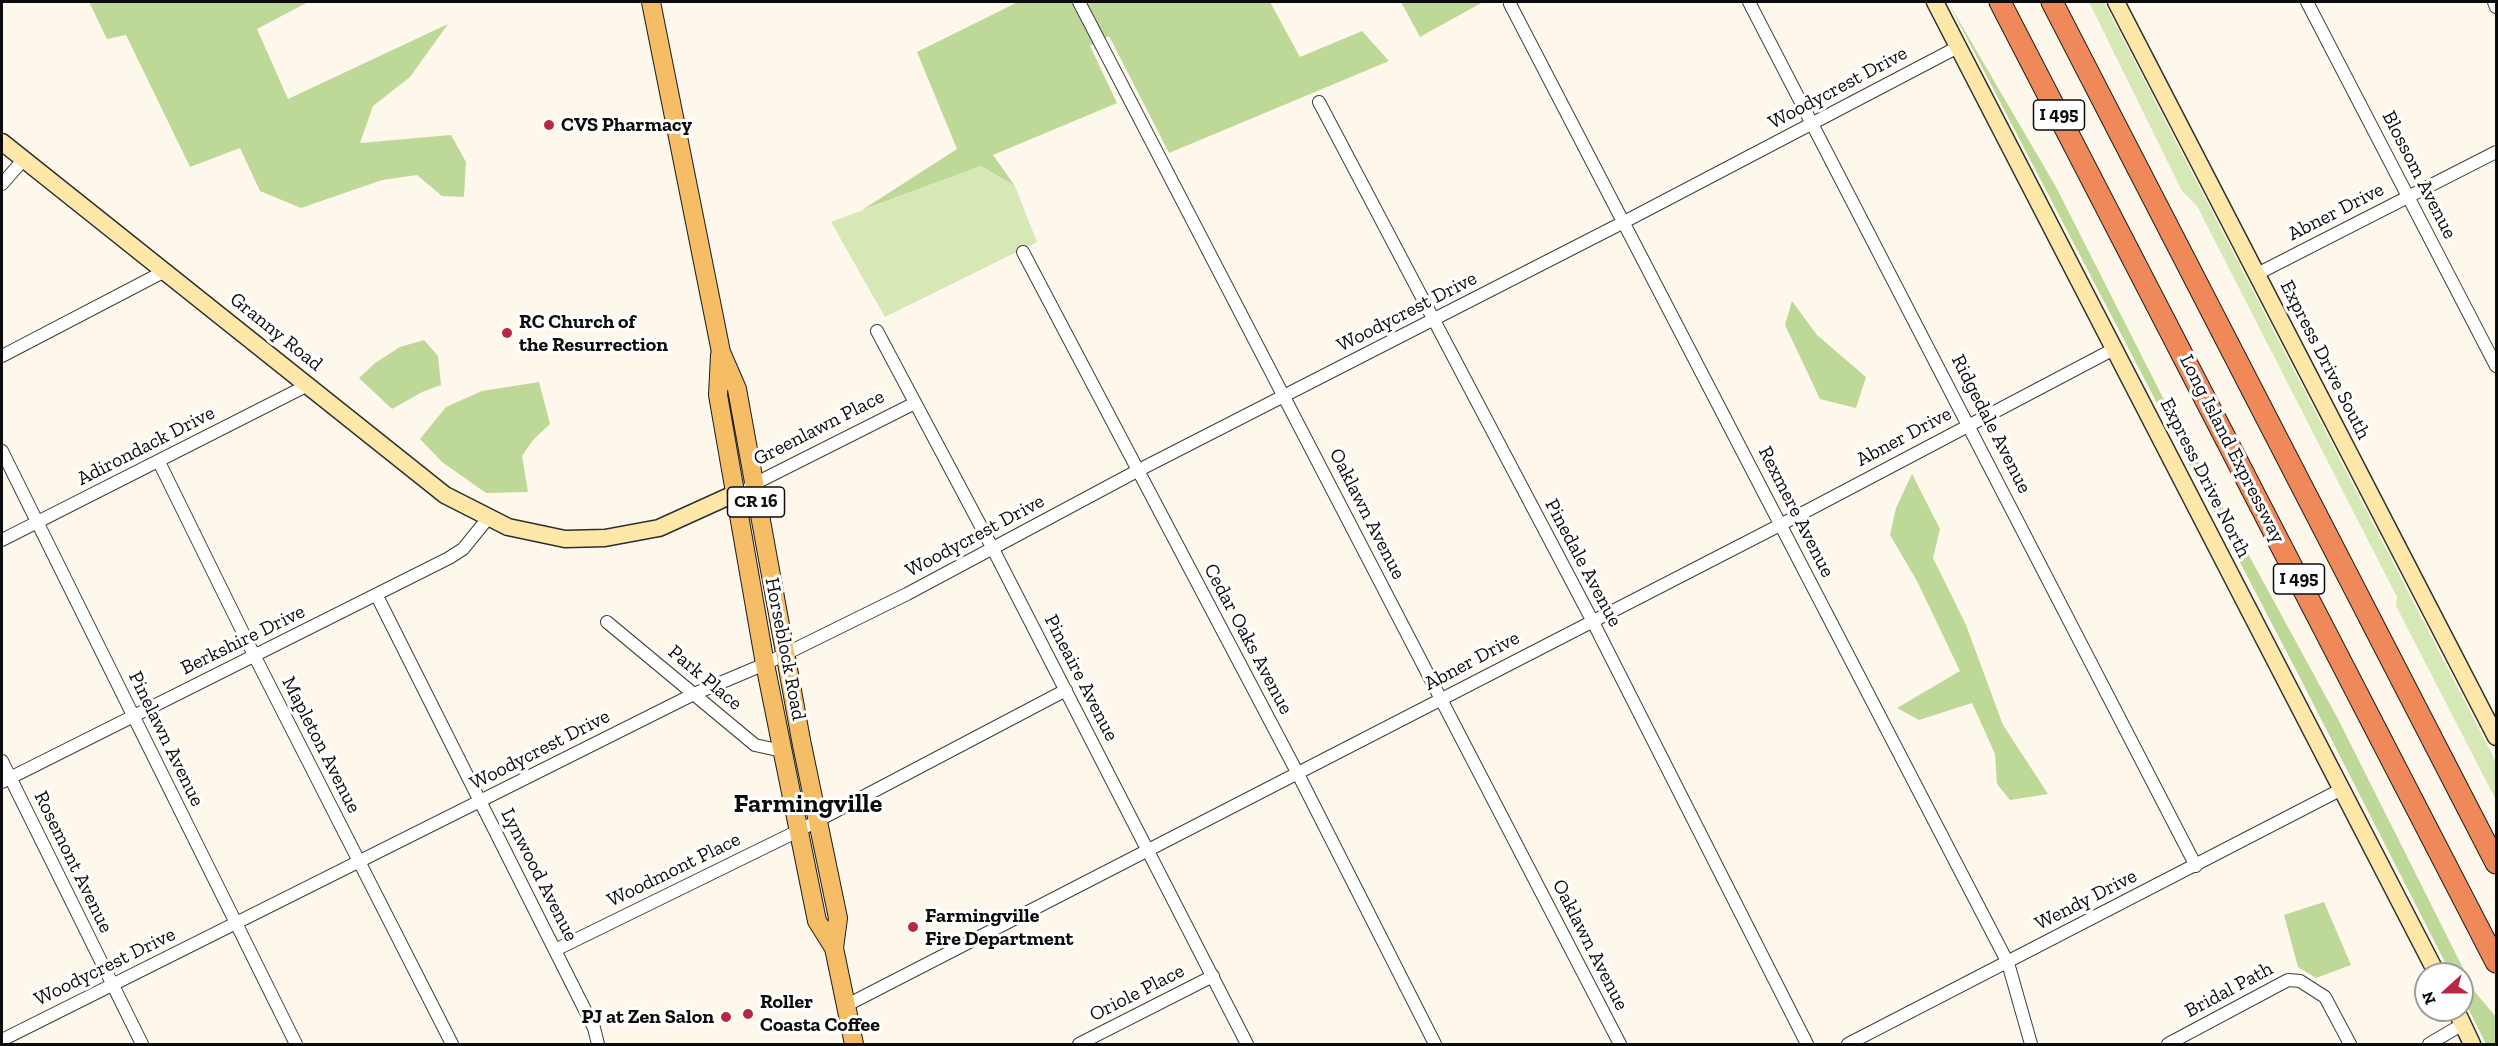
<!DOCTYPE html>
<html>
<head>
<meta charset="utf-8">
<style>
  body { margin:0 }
  #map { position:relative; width:2498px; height:1046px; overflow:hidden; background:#fef8ec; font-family:"Zilla Slab",serif }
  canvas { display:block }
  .frame { position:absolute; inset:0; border:3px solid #0c0c0c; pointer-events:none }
  .north { position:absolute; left:2414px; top:962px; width:60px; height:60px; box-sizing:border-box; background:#fff; border:2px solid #9e9e9e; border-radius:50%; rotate:249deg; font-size:16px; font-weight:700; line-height:24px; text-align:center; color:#0c0c0c }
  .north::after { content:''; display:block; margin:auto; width:21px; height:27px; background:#b82844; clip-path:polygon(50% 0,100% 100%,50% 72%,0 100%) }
</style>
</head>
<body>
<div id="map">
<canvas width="2498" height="1046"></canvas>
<div class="frame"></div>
<div class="north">N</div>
</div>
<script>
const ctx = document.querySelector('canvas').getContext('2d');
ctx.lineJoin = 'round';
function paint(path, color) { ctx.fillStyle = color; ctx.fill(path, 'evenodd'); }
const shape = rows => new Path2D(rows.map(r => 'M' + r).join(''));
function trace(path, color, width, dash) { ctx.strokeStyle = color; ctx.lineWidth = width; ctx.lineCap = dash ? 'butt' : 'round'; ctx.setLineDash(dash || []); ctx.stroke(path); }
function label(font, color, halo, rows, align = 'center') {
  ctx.font = font + ' "Zilla Slab",serif'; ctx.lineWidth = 6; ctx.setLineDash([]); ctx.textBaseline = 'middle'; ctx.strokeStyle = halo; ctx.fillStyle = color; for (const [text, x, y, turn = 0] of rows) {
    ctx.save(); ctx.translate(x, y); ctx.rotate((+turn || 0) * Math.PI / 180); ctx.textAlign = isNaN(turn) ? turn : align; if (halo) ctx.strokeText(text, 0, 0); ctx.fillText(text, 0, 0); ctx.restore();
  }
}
paint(shape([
  [2089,2,2104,2,2496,762,2496,800,2396,606,2397,597,2197,206,2182,191],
  [981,166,1015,186,1037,242,885,317,831,222]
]), '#d7e8b7');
paint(shape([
  [89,2,308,2,257,29,288,99,448,24,410,77,373,106,360,143,451,135,466,162,464,197,442,196,417,175,382,180,301,208,260,191,240,148,190,167,126,35,107,39],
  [1018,2,1270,2,1300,57,1362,31,1389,61,1169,153,1109,36,1090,46,1117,103,993,155,1015,186,981,166,862,210,957,149,917,52],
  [1401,2,1483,2,1420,37],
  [1948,2,2056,187,2160,392,2338,719,2475,992,2496,1017,2496,1044,2486,1044,2462,996,2462,974,2451,974,2295,668],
  [1792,301,1817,335,1866,377,1856,408,1820,399,1785,325],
  [424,340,438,356,441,385,422,392,392,409,359,378,375,363,400,347],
  [539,382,550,424,533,440,522,456,528,492,486,493,442,462,420,439,446,407,482,391],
  [1912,474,1940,529,1933,558,1966,625,2003,725,2048,794,2010,800,1997,784,1995,754,1972,703,1919,720,1897,708,1960,671,1917,581,1890,535,1896,508],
  [2324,902,2351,965,2316,978,2298,967,2284,915]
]), '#bdd897');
const street = shape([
  [1079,2,1620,1044],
  [1749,2,2196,866],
  [2307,2,2496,366],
  [2494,2,2496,7],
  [1510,4,2008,963,2031,1044],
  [1319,102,1592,620,1807,1044],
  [2,184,24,159],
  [1023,252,1298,774,1435,1044],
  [2257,274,2496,152],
  [877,331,993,549,1247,1044],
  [2,356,165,271],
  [2,451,296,1044],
  [159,462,254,655,452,1044],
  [750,486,915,403],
  [2,540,308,385],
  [377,596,594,1028,598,1044],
  [607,622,755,745,782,751],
  [2,761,142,1044],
  [2,782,449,558,463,549,489,517],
  [555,950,798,831,1066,690],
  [847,1005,1780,525,2114,349],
  [2,1040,694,694,765,664,907,594,1137,471,1624,222,1958,47],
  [1079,1044,1213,976],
  [1848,1044,2342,789],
  [2168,1044,2288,980,2300,981,2325,997,2350,1044],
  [2429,1044,2463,1024]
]);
const secondary = shape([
  [1935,2,2437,974],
  [2116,2,2496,737],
  [2,142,445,495,508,527,565,539,605,538,659,528,734,494],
  [2456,1010,2472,1044]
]);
const primary = shape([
  [651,2,721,352,737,389,801,740,838,918,834,948,854,1044],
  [720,355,718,395,765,664,817,921,834,948]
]);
const highway = shape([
  [2000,2,2496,962],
  [2052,2,2496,863]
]);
trace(street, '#3f3f3f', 14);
trace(secondary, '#2e2e2e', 19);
trace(primary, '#1d1d1d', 20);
trace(highway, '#1d1d1d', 23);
trace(street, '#fff', 12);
trace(secondary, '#fde8a9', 16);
trace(primary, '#f5be66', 18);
trace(highway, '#f08959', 21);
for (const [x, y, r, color] of [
  [549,125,6,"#b82844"],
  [507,333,6,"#b82844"],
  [913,927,6,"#b82844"],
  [748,1014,6,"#b82844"],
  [726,1017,6,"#b82844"]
]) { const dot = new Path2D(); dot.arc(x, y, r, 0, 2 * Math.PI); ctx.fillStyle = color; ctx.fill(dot); trace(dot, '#fff', 2); }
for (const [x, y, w] of [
  [2059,115,51],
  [756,502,57],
  [2299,579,51]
]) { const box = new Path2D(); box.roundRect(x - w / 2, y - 15, w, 30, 4.5); ctx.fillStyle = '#fff'; ctx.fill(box); trace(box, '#0c0c0c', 1.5); }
label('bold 18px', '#0c0c0c', null, [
  ["I 495",2059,115],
  ["CR 16",756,502],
  ["I 495",2299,579]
]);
label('20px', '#0c0c0c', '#fff', [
  ["Woodycrest Drive",1838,88,-28],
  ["Blossom Avenue",2419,175,63],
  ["Abner Drive",2336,212,-27],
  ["Woodycrest Drive",1407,312,-27],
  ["Granny Road",276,332,39],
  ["Express Drive South",2325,360,63],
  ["Ridgedale Avenue",1991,424,63],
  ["Greenlawn Place",819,428,-27],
  ["Abner Drive",1904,437,-28],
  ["Adirondack Drive",146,446,-27],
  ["Long Island Expressway",2232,449,63],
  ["Express Drive North",2205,478,63],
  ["Rexmere Avenue",1796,512,63],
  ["Oaklawn Avenue",1367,514,63],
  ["Woodycrest Drive",975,536,-28],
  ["Pinedale Avenue",1583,563,62],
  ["Cedar Oaks Avenue",1248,639,62],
  ["Berkshire Drive",243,640,-26],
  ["Horseblock Road",785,649,79],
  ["Abner Drive",1472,661,-28],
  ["Park Place",705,678,40],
  ["Pineaire Avenue",1081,678,63],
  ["Pinelawn Avenue",166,739,64],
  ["Mapleton Avenue",321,745,63],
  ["Woodycrest Drive",540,750,-27],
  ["Rosemont Avenue",73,862,64],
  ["Woodmont Place",674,870,-26],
  ["Lynwood Avenue",539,875,63],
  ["Wendy Drive",2086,900,-27],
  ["Oaklawn Avenue",1590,945,63],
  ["Woodycrest Drive",105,967,-26],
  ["Bridal Path",2229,990,-28],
  ["Oriole Place",1137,993,-27]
]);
label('bold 20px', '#0c0c0c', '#fff', [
  ["CVS Pharmacy",561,125],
  ["RC Church of",519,322],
  ["the Resurrection",519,345],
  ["Farmingville",925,916],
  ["Fire Department",925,939],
  ["Roller",760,1002],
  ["Coasta Coffee",760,1025],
  ["PJ at Zen Salon",714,1017,"right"]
], 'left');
label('bold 26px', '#0c0c0c', '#fff', [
  ["Farmingville",808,805]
]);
</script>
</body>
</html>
